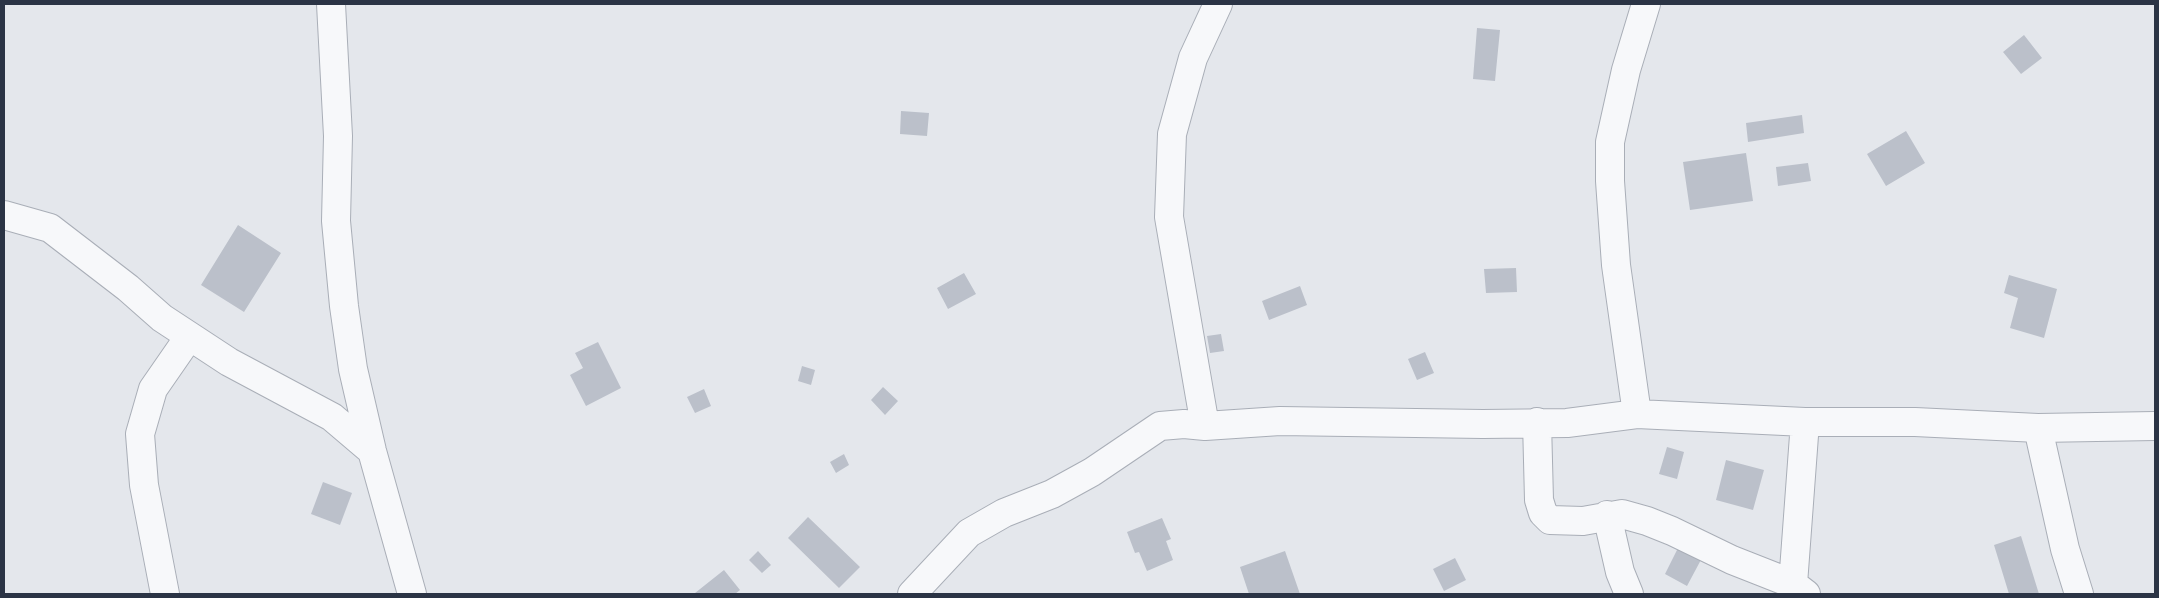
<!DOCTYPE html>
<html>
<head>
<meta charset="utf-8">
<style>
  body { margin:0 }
  #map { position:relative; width:2159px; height:598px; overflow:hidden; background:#e4e7ec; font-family:"Fira Sans",sans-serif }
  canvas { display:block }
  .frame { position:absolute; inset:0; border:5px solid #2b3445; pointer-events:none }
</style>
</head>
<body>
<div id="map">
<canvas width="2159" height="598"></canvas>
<div class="frame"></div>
</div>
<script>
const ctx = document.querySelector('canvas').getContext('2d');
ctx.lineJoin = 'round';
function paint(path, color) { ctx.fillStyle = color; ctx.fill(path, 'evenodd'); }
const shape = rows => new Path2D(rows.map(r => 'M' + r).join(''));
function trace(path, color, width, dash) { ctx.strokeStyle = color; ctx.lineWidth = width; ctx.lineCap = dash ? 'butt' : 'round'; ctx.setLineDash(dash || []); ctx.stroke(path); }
paint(shape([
  [1477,28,1500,30,1495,81,1473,79],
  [2024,35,2042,58,2021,74,2003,52],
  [901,111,929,113,927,136,900,134],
  [1802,115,1804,133,1748,142,1746,123],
  [1906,131,1925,163,1886,186,1867,154],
  [1746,153,1753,201,1690,210,1683,162],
  [1808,163,1811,181,1778,186,1776,167],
  [238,225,281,253,244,312,201,285],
  [1516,268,1517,292,1486,293,1484,269],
  [964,273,976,294,948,309,937,288],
  [2009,275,2057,289,2044,338,2010,328,2018,298,2004,293],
  [1300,286,1307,305,1269,320,1262,301],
  [1221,334,1224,351,1210,353,1207,336],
  [598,342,621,388,586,406,570,375,583,368,575,353],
  [1425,352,1434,373,1417,380,1408,359],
  [802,366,815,370,811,385,798,381],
  [883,387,898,401,885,415,871,400],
  [704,389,711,406,695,413,687,397],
  [1667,447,1684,452,1677,479,1659,474],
  [844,454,849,465,836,473,830,462],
  [1726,460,1764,470,1753,510,1716,500],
  [323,482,352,493,340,525,311,514],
  [808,517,860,567,839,588,788,538],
  [1162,518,1171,539,1166,541,1173,560,1147,571,1139,552,1135,553,1127,532],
  [2021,536,2039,594,2009,594,1994,545],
  [1680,544,1703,556,1687,586,1665,574],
  [758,551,771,565,762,573,749,560],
  [1285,551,1300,594,1249,594,1240,567],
  [1455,558,1466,580,1444,591,1433,569],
  [724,570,740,590,735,594,696,594,695,593]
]), '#bbc0ca');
const minor = shape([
  [331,4,338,136,336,221,344,306,353,369,372,451,412,594],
  [4,215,50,228,128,288,162,318,229,362,332,417,372,451],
  [1637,414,1616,265,1610,181,1610,142,1626,70,1646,4],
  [1537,422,1539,500,1543,513,1550,520,1583,521,1622,514,1647,521,1672,531,1732,560,1793,584,1806,594],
  [1205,426,1169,217,1172,134,1193,58,1218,4],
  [2038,428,2065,549,2079,594],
  [1607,515,1620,572,1629,594],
  [1793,584,1805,422],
  [165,594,144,485,140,434,153,389,189,337],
  [912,594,969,533,1004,513,1052,494,1092,472,1160,426,1184,424,1205,426,1280,421,1483,424,1567,423,1637,414,1805,422,1915,422,2038,428,2155,426]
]);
trace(minor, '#a9aeb7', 30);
trace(minor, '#f7f8fa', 28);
</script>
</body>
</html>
